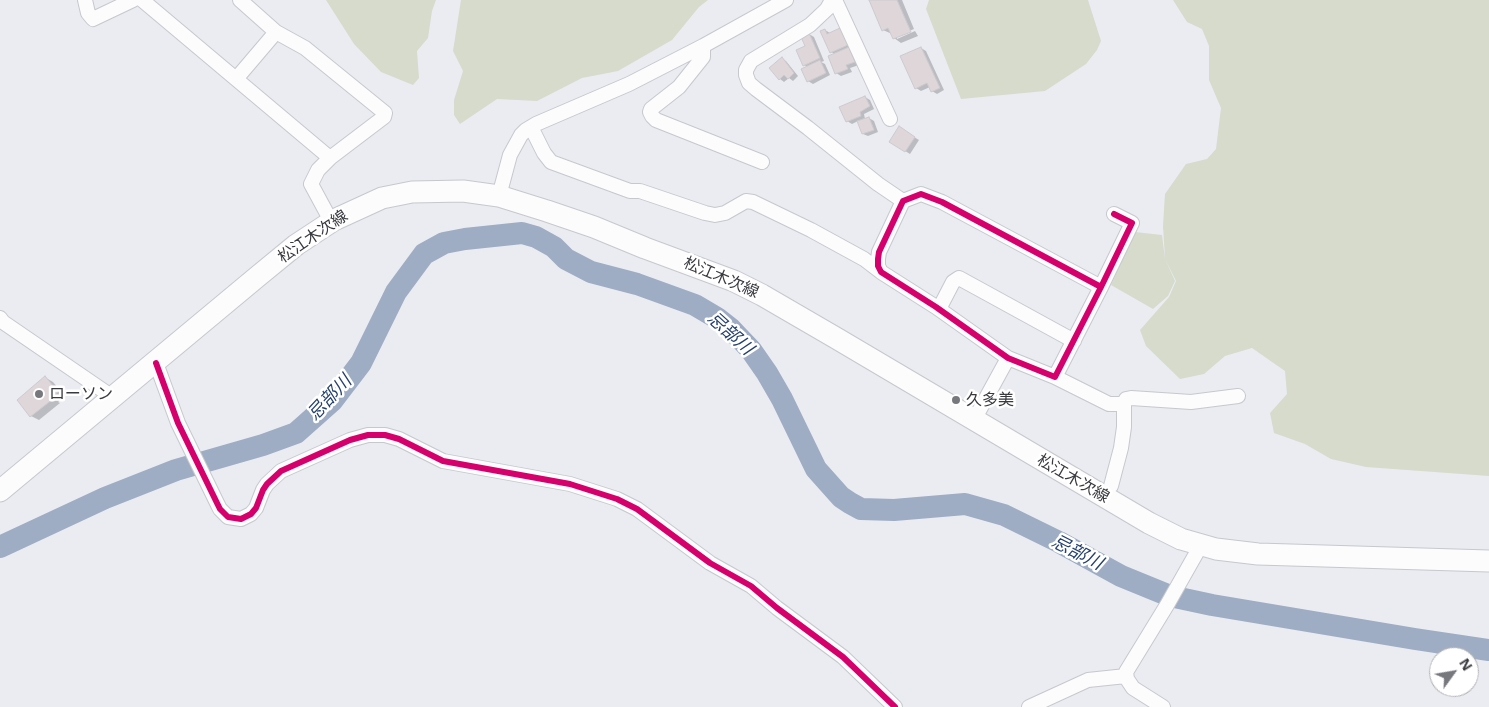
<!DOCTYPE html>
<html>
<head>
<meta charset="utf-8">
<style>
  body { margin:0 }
  #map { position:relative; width:1489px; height:707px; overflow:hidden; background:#eaecf2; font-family:"Noto Sans",sans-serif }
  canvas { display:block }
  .north { position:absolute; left:1429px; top:647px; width:50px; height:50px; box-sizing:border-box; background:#fff; border:1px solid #b0b0b2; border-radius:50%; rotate:58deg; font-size:14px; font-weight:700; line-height:20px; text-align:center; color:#393a3f }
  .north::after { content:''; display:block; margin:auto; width:18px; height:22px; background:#77787e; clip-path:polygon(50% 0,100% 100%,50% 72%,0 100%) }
</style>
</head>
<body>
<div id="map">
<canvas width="1489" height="707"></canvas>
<div class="north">N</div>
</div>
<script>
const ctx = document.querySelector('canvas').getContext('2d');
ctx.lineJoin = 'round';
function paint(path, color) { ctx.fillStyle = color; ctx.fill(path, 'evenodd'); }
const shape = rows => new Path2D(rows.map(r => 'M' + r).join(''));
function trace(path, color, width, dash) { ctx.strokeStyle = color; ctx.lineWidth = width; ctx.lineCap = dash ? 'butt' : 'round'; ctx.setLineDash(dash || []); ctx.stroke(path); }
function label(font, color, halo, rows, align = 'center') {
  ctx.font = font + ' "Noto Sans","Noto Sans JP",sans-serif'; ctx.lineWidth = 5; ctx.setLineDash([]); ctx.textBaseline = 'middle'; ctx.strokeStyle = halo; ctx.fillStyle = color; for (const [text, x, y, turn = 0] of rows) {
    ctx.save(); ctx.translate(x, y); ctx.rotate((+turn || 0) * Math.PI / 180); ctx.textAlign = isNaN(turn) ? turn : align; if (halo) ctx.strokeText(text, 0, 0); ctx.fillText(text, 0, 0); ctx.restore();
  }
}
paint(shape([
  [326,0,436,0,432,11,428,38,417,51,419,78,413,85,381,72,354,44],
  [461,0,708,0,699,7,672,40,618,71,582,78,537,101,497,99,460,124,454,115,454,100,463,71,453,51],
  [929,0,1088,0,1101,41,1097,50,1086,64,1045,91,961,99,926,9],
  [1173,0,1489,0,1489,476,1366,467,1331,459,1305,444,1274,433,1270,413,1287,394,1285,371,1252,348,1225,356,1204,374,1180,379,1146,346,1140,330,1169,297,1176,281,1165,259,1163,226,1165,194,1186,164,1207,159,1216,149,1221,108,1209,80,1209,46,1202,29,1187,22],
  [1135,232,1162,235,1165,259,1175,281,1168,296,1153,309,1111,285]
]), '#d6dbcc');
paint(shape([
  [870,0,902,0,914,29,897,36,897,39,915,31,918,36,901,43,894,38,892,34,883,30],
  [825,30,830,33,840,30,845,32,852,47,849,49,853,51,859,65,850,68,852,72,841,76,836,73,835,54,831,52],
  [809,34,814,37,824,61,821,62,825,64,830,75,813,84,808,81,808,67,804,65],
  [921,48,926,51,944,90,937,94,932,91,930,87,921,91,916,88],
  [782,59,786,61,798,76,793,81,789,78,784,82,780,79],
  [865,97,870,100,874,109,864,114,865,119,869,118,874,121,878,132,868,136,863,134,858,121,852,124,847,121],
  [899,128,919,140,910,154,891,142],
  [46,378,53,382,65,396,58,402,60,403,39,420,31,416]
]), '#0003');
trace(shape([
  [0,547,105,498,176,470,263,445,296,433,332,401,361,363,396,292,424,254,444,243,465,239,522,233,536,237,554,247,566,259,591,272,637,284,695,305,717,318,731,329,751,350,767,373,782,399,816,469,841,497,850,503,861,509,894,510,965,504,1004,515,1059,542,1121,576,1170,596,1212,605,1415,639,1489,650]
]), '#9eacc4', 22);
const building = shape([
  [869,0,897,0,911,32,893,39,888,28,882,31,869,0],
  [840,28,848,45,830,53,820,31,825,29,827,34,840,28],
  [809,33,820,58,803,66,796,50,805,46,801,37,809,33],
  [849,47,855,62,846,65,848,69,835,74,828,56,849,47],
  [921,47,940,88,931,92,927,83,915,89,900,56,921,47],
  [782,57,794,73,788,79,784,75,779,80,769,68,782,57],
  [820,60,826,73,807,82,801,69,820,60],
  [865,96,870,106,860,112,861,116,846,122,839,107,865,96],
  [869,117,874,130,862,134,857,121,869,117],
  [899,126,915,137,905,152,889,142,899,126],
  [45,376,58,392,51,397,53,399,30,417,17,400,45,376]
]);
paint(building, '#ded6d8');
trace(building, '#cccacd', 1);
const street = shape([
  [85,0,88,13,93,19,133,0],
  [142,0,330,158],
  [240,0,276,32,305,48,385,113,384,117,330,158,318,170,311,184,331,221],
  [832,0,827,9,810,25,751,61,746,70,746,75,749,83,756,89,808,128,878,184,903,201],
  [835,0,890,119],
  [703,46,703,57,679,87,651,109,650,112,652,116,656,120,762,162],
  [236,79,276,32],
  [531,127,544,153,551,162,630,191,640,191,705,213,715,215,725,213,746,201,753,202,811,230,864,259,881,272],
  [499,196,510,155,521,135,526,130,536,124,629,84,703,46,786,0],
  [1101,287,942,202,921,194,903,201,879,252,878,259,878,266,881,272,936,307,1008,358,1055,377,1101,287,1132,223,1114,214],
  [939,309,953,282,959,278,1074,341],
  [0,318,3,322,114,398],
  [156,363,178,423,217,503,220,509,228,517,241,519,251,514,256,508,263,490,267,484,281,471,350,440,368,435,385,435,399,439,443,461,570,484,617,499,637,509,710,563,751,586,777,608,843,657,895,707],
  [1055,377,1109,404,1124,404],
  [974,420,1008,358],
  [1111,486,1121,448,1124,427,1124,404,1126,399,1131,398,1191,402,1238,396],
  [1029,707,1088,680,1126,676],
  [1163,707,1133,688,1127,679,1126,672,1167,605,1201,545]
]);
const primary = shape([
  [0,491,257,277,296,245,334,220,382,198,412,192,463,191,499,196,547,211,594,227,645,248,734,281,762,295,836,338,1149,523,1181,539,1216,549,1258,554,1489,561]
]);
trace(street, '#c6c8cc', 16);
trace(primary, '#c6c8cc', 23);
trace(street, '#fcfcfd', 14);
trace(primary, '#fcfcfd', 21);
trace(shape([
  [1101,287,942,202,921,194,903,201,879,252,878,259,878,266,881,272,936,307,1008,358,1055,377,1101,287,1132,223,1114,214],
  [156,363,178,423,217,503,220,509,228,517,241,519,251,514,256,508,263,490,267,484,281,471,350,440,368,435,385,435,399,439,443,461,570,484,617,499,637,509,710,563,751,586,777,608,843,657,895,707]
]), '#d6006c', 6);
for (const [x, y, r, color] of [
  [39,394,5,"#77787e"],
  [956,400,5,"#77787e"]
]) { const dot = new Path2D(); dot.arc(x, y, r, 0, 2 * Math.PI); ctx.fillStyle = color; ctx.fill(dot); trace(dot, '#fff', 2); }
label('16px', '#393a3f', '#fff', [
  ["松江木次線",313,237,-34],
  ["松江木次線",721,278,23],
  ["松江木次線",1073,479,30]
]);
label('16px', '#393a3f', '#fff', [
  ["ローソン",49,394],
  ["久多美",966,400]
], 'left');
label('italic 18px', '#243f6b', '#fff', [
  ["忌部川",730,334,42],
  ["忌部川",330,398,-47],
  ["忌部川",1077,553,27]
]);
</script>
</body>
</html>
